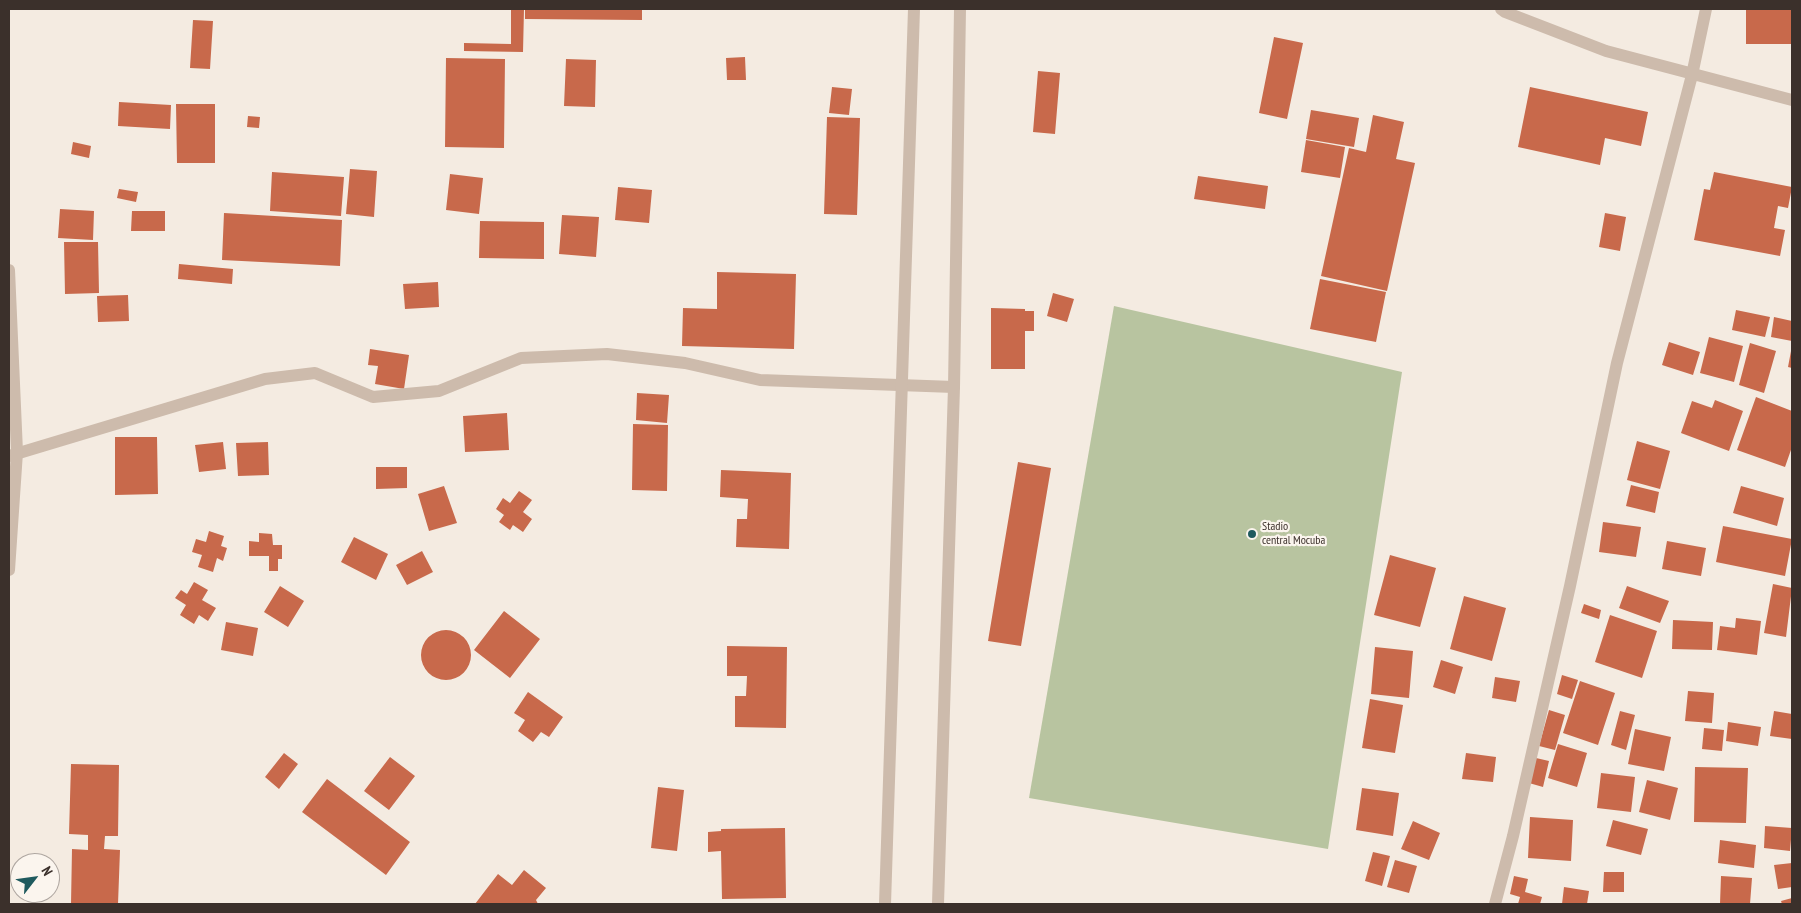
<!DOCTYPE html>
<html>
<head>
<meta charset="utf-8">
<style>
  body { margin:0 }
  #map { position:relative; width:1801px; height:913px; overflow:hidden; background:#f4ebe1; font-family:"PT Sans Narrow",sans-serif }
  canvas { display:block }
  .frame { position:absolute; inset:0; border:10px solid #3b302b; pointer-events:none }
  .north { position:absolute; left:10px; top:853px; width:50px; height:50px; box-sizing:border-box; background:#fbf5ee; border:1px solid #aea6a0; border-radius:50%; rotate:60deg; font-size:14px; font-weight:700; line-height:20px; text-align:center; color:#3b302b }
  .north::after { content:''; display:block; margin:auto; width:18px; height:22px; background:#1f5a5e; clip-path:polygon(50% 0,100% 100%,50% 72%,0 100%) }
</style>
</head>
<body>
<div id="map">
<canvas width="1801" height="913"></canvas>
<div class="frame"></div>
<div class="north">N</div>
</div>
<script>
const ctx = document.querySelector('canvas').getContext('2d');
ctx.lineJoin = 'round';
function paint(path, color) { ctx.fillStyle = color; ctx.fill(path, 'evenodd'); }
const shape = rows => new Path2D(rows.map(r => 'M' + r).join(''));
function trace(path, color, width, dash) { ctx.strokeStyle = color; ctx.lineWidth = width; ctx.lineCap = dash ? 'butt' : 'round'; ctx.setLineDash(dash || []); ctx.stroke(path); }
function label(font, color, halo, rows, align = 'center') {
  ctx.font = font + ' "PT Sans Narrow",sans-serif'; ctx.lineWidth = 4.5; ctx.setLineDash([]); ctx.textBaseline = 'middle'; ctx.strokeStyle = halo; ctx.fillStyle = color; for (const [text, x, y, turn = 0] of rows) {
    ctx.save(); ctx.translate(x, y); ctx.rotate((+turn || 0) * Math.PI / 180); ctx.textAlign = isNaN(turn) ? turn : align; if (halo) ctx.strokeText(text, 0, 0); ctx.fillText(text, 0, 0); ctx.restore();
  }
}
paint(shape([
  [1114,306,1402,372,1328,849,1029,798]
]), '#b8c4a0');
paint(shape([
  [511,9,524,9,523,52,464,51,464,43,511,44],
  [525,9,642,9,642,20,525,19],
  [1746,9,1792,9,1792,44,1746,44],
  [193,20,213,21,210,69,190,68],
  [1274,37,1303,43,1287,119,1259,113],
  [745,57,746,80,727,80,726,58],
  [446,58,505,59,504,148,445,147],
  [566,59,596,60,595,107,564,106],
  [1038,71,1060,73,1055,134,1033,132],
  [832,87,852,89,849,115,829,113],
  [1530,87,1648,112,1641,146,1605,138,1600,165,1518,147],
  [119,102,171,105,170,129,118,126],
  [176,104,215,104,215,163,177,163],
  [1311,110,1359,118,1354,147,1306,139],
  [1373,115,1404,122,1396,159,1415,163,1387,291,1321,276,1349,148,1366,152],
  [248,116,260,117,259,128,247,127],
  [827,117,860,118,857,215,824,214],
  [1306,140,1345,147,1340,178,1301,172],
  [73,142,91,146,89,158,71,154],
  [350,169,377,171,374,217,346,214],
  [272,172,344,177,341,216,270,211],
  [1714,172,1792,187,1788,208,1778,206,1774,228,1785,230,1780,256,1694,240,1704,189,1710,190],
  [450,174,483,178,479,214,446,210],
  [1198,176,1268,186,1265,209,1194,199],
  [618,187,652,190,649,223,615,220],
  [119,189,138,192,136,202,117,198],
  [60,209,94,211,93,240,58,238],
  [132,211,165,211,165,231,131,231],
  [224,213,342,220,340,266,222,260],
  [1605,213,1626,217,1620,251,1599,247],
  [562,215,599,217,596,257,559,254],
  [480,221,544,222,544,259,479,258],
  [64,242,98,242,99,293,65,294],
  [179,264,233,269,232,284,178,279],
  [717,272,796,274,794,349,682,346,683,308,717,309],
  [1320,279,1386,292,1376,342,1310,329],
  [438,282,439,307,405,309,403,284],
  [1053,293,1074,299,1067,322,1047,316],
  [128,295,129,321,98,322,97,296],
  [991,308,1025,309,1025,311,1034,311,1034,331,1025,331,1025,369,991,369],
  [1736,310,1770,317,1765,337,1732,330],
  [1774,317,1792,321,1792,341,1771,337],
  [1709,337,1743,346,1734,382,1700,373],
  [1669,342,1700,352,1693,375,1662,365],
  [1750,343,1776,351,1764,393,1739,385],
  [370,349,409,355,404,389,375,384,378,366,368,365],
  [1791,351,1792,351,1792,368,1788,367],
  [637,393,669,395,667,423,636,420],
  [1756,397,1792,411,1792,447,1785,467,1737,450],
  [1715,400,1743,411,1729,451,1681,433,1692,401,1712,408],
  [507,413,509,450,465,452,463,416],
  [633,424,668,425,667,491,632,490],
  [115,437,157,437,158,494,115,495],
  [1637,441,1670,451,1660,489,1627,480],
  [223,442,226,469,199,472,195,445],
  [268,442,269,475,238,476,236,443],
  [1018,462,1051,468,1021,646,988,641],
  [376,467,407,467,407,488,376,489],
  [721,470,791,473,789,549,736,547,737,519,747,519,748,499,720,497],
  [1631,485,1659,492,1655,513,1626,506],
  [444,486,457,523,429,531,418,494],
  [1741,486,1784,498,1777,526,1733,513],
  [519,491,532,500,523,512,532,519,523,532,513,525,510,530,499,522,504,515,496,509,503,498,510,503],
  [1603,522,1641,527,1636,557,1599,552],
  [1723,526,1792,539,1785,576,1716,562],
  [209,531,224,536,221,546,227,548,223,561,217,558,213,572,198,567,202,555,192,552,196,539,206,542],
  [259,533,272,534,273,545,282,545,282,559,278,559,278,571,269,571,269,556,249,556,249,541,259,542],
  [354,537,388,554,376,580,341,562],
  [1667,541,1706,548,1701,576,1662,569],
  [422,551,433,572,407,585,396,565],
  [1390,555,1436,568,1420,627,1374,615],
  [194,582,208,590,202,600,216,608,208,621,199,615,194,624,180,615,186,605,175,598,181,590,187,594],
  [1773,584,1792,588,1786,637,1764,633],
  [280,586,304,601,288,627,264,612],
  [1627,586,1669,601,1660,623,1619,608],
  [1464,596,1506,608,1492,661,1450,649],
  [1584,604,1601,610,1599,619,1581,613],
  [504,611,540,639,510,678,474,650],
  [1610,615,1657,631,1642,678,1595,662],
  [1736,618,1761,621,1757,655,1717,650,1720,626,1735,628],
  [1673,620,1713,622,1712,650,1672,649],
  [226,622,258,628,253,656,221,650],
  '421 655a25 25 0 1 1 50 0a25 25 0 1 1-50 0Z',
  [727,646,787,647,786,728,735,727,735,696,746,696,747,676,727,676],
  [1375,647,1413,651,1409,698,1371,694],
  [1441,660,1463,667,1455,694,1433,687],
  [1562,675,1578,680,1572,699,1557,694],
  [1495,677,1520,681,1516,702,1492,698],
  [1580,681,1615,693,1598,745,1563,733],
  [1688,691,1714,693,1712,723,1685,721],
  [528,692,563,717,549,737,541,732,533,742,518,731,525,720,514,713],
  [1370,699,1403,705,1395,753,1362,748],
  [1549,710,1565,715,1555,750,1539,746],
  [1620,711,1635,715,1626,750,1611,745],
  [1774,711,1792,714,1792,739,1770,736],
  [1728,722,1761,727,1758,746,1726,741],
  [1704,728,1724,730,1722,751,1702,749],
  [1635,729,1671,737,1664,771,1628,764],
  [1558,744,1587,753,1577,787,1548,778],
  [284,753,298,764,279,789,265,777],
  [1466,753,1496,757,1493,782,1462,779],
  [390,757,415,776,389,810,364,791],
  [1536,758,1549,761,1543,787,1529,783],
  [71,764,119,765,118,836,105,836,104,849,120,850,118,904,71,904,72,849,88,850,88,835,69,834],
  [1695,767,1748,768,1746,823,1694,822],
  [1601,773,1635,777,1631,812,1597,808],
  [327,779,410,842,386,875,302,812],
  [1647,780,1678,788,1670,820,1639,812],
  [658,787,684,790,677,851,651,848],
  [1362,788,1399,793,1393,836,1356,830],
  [1530,817,1573,820,1571,861,1528,858],
  [1613,820,1648,829,1641,855,1606,846],
  [1413,821,1440,833,1429,860,1401,849],
  [1765,826,1792,828,1790,851,1764,848],
  [785,828,786,898,722,899,721,851,708,852,708,832,721,831,721,829],
  [1720,840,1756,845,1754,868,1718,863],
  [1373,852,1390,856,1382,886,1365,881],
  [1395,860,1417,866,1409,893,1387,887],
  [1792,863,1792,887,1778,889,1774,865],
  [524,870,546,888,536,900,538,904,475,904,498,874,512,885],
  [1604,872,1624,872,1624,892,1603,892],
  [1514,876,1528,879,1525,892,1542,897,1540,904,1518,904,1520,897,1510,894],
  [1721,876,1752,878,1750,904,1720,904],
  [1564,887,1589,891,1587,904,1562,904],
  [1792,898,1792,904,1782,904,1781,901]
]), '#c8694b');
trace(shape([
  [1501,9,1505,12,1606,51,1792,100],
  [9,456,265,379,315,373,373,397,439,391,521,358,607,354,685,363,760,380,954,387],
  [1495,904,1513,836,1570,586,1617,363,1692,75,1706,9]
]), '#cdbbac', 12);
trace(shape([
  [9,270,17,452,9,570],
  [885,904,914,9],
  [938,904,954,387,960,9]
]), '#cdbbac', 12);
for (const [x, y, r, color] of [
  [1252,534,5,"#1f5a5e"]
]) { const dot = new Path2D(); dot.arc(x, y, r, 0, 2 * Math.PI); ctx.fillStyle = color; ctx.fill(dot); trace(dot, '#fbf5ee', 2); }
label('12px', '#3b302b', '#fbf5ee', [
  ["Stadio",1262,527],
  ["central Mocuba",1262,541]
], 'left');
</script>
</body>
</html>
